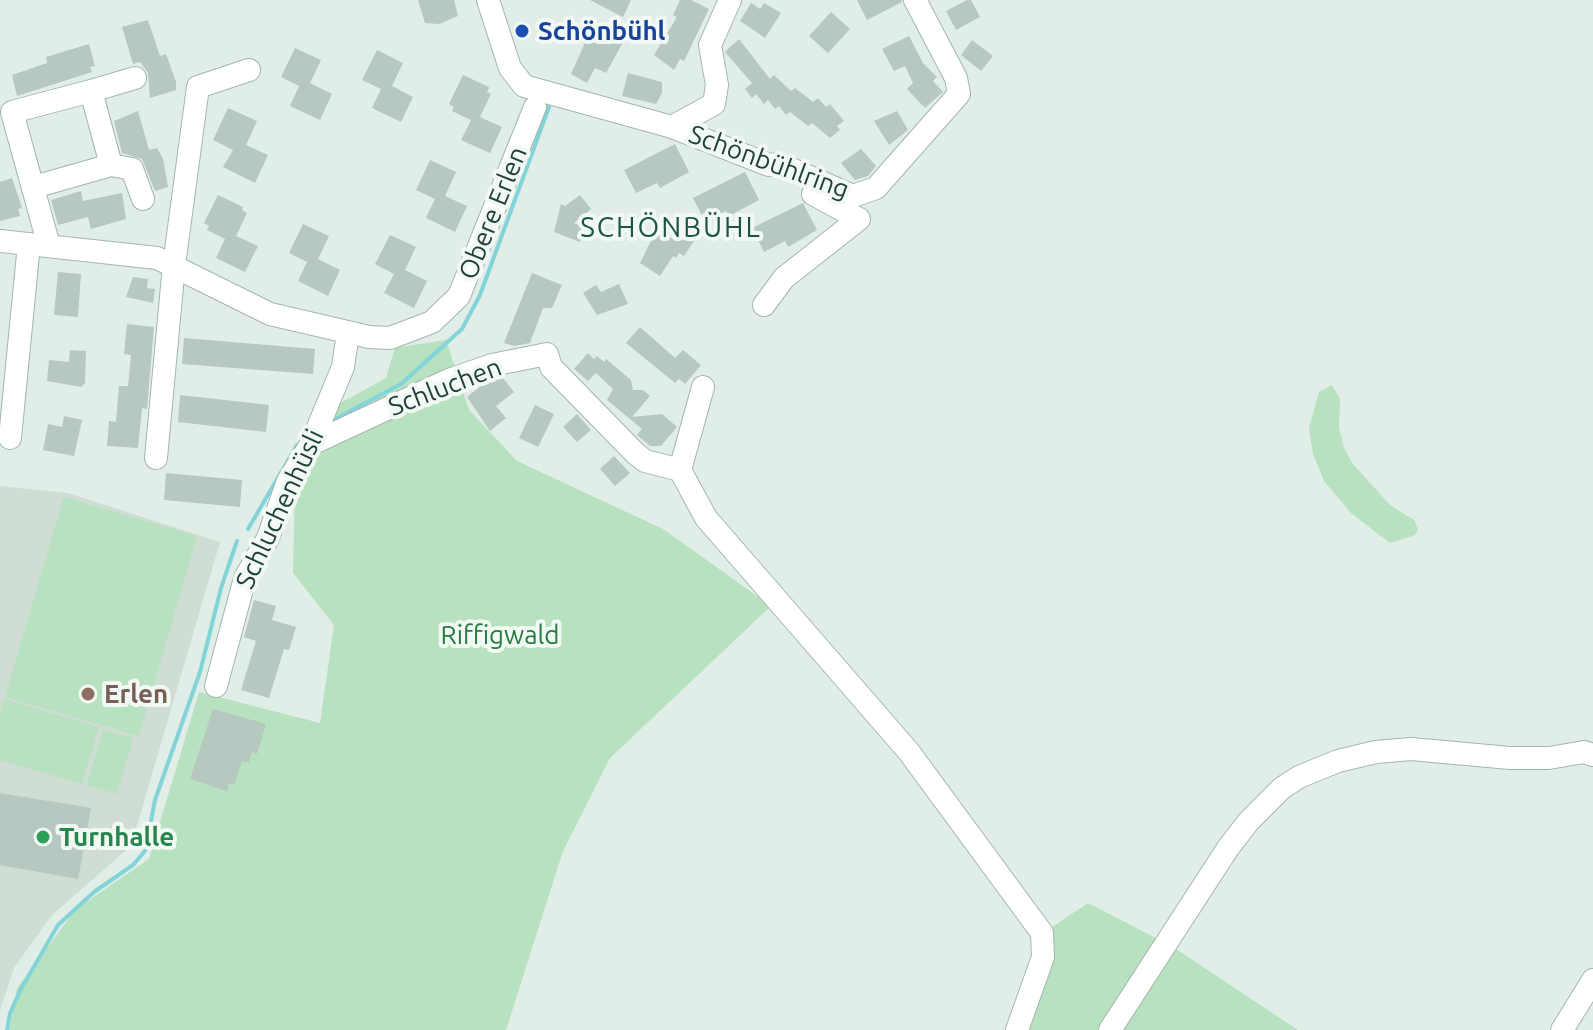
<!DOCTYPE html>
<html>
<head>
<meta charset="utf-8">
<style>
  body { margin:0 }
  canvas { display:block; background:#e1ede7 }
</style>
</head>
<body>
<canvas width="1593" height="1030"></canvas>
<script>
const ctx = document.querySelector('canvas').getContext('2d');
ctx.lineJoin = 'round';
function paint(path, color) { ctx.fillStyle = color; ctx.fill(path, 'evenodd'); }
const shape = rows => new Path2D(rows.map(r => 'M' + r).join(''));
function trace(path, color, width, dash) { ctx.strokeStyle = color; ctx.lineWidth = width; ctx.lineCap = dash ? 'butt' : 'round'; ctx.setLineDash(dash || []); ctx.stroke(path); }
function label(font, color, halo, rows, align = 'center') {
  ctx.font = font + ' Ubuntu,sans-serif'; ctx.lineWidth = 8; ctx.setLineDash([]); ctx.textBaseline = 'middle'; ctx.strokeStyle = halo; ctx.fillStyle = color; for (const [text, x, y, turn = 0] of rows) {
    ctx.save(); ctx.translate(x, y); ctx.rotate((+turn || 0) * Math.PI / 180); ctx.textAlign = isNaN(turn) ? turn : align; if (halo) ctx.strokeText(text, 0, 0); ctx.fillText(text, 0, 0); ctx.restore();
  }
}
paint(shape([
  [0,486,68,493,220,542,131,846,52,915,14,968,0,1010]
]), '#cfddd5');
paint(shape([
  [446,340,469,410,517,461,663,529,771,606,610,758,563,851,506,1030,9,1030,17,988,76,909,149,859,199,692,320,723,334,625,293,573,295,482,335,406,386,378,395,348],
  [1332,385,1340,399,1339,428,1344,448,1352,463,1390,505,1414,520,1418,529,1415,535,1390,543,1351,513,1324,481,1313,454,1309,428,1319,392],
  [64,497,197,536,139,736,5,697],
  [4,699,99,727,82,784,0,760,0,712],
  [103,730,133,738,117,794,87,785],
  [1088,903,1173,947,1298,1030,1020,1030,1049,929]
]), '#b7e1bf');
trace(shape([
  [330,422,401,384,462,329,480,295,549,107],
  [248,529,297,445],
  [7,1030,10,1013,21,989,58,925,94,892,133,865,145,851,155,800,200,672,221,588,237,541]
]), '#83d4d9', 4);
paint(shape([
  [418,0,454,0,458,16,439,24,425,23],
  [590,0,631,0,623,17],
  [680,0,691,0,709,9,684,61,680,59,674,70,654,55,677,17,673,15],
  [857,0,901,0,902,2,867,20],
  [967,0,971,0,980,17,956,30,946,11],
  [751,3,760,9,764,3,781,13,765,38,740,21],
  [831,12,850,29,828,53,809,36],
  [148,20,160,56,166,54,176,82,176,90,150,98,148,73,140,62,133,64,122,27],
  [608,28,626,37,606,73,595,68,587,83,571,74,588,36,599,41],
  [909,36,923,63,937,77,933,81,943,92,925,108,907,89,913,83,905,66,894,71,882,49],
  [739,39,770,79,774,75,791,91,795,88,813,102,818,98,826,107,830,104,844,121,837,126,840,130,830,138,812,123,808,126,790,112,786,115,779,106,775,109,768,100,764,104,756,94,752,98,745,89,752,83,725,52],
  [972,40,993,56,981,71,961,55],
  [89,44,95,66,90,67,92,72,17,96,12,75,47,63,46,57],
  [295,48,321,60,310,83,332,94,320,120,290,106,299,86,281,77],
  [377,50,403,63,392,86,413,97,401,122,372,108,381,89,362,80],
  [628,73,662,82,662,93,656,104,622,96],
  [463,75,489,87,487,92,491,94,480,117,502,127,490,153,461,140,471,120,452,111,454,107,449,104],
  [228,108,257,121,246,145,268,155,255,183,223,167,233,150,213,140],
  [138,111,149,150,157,148,163,159,168,187,155,191,142,159,122,153,114,121],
  [897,111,908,130,889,145,874,121],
  [675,144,689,172,660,188,657,183,636,193,624,170],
  [861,149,876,166,868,176,855,180,841,163],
  [430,160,456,172,445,196,467,206,455,232,426,218,435,199,416,190],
  [745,172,759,200,729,216,726,211,705,221,693,198],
  [12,178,22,208,18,209,20,216,0,221,0,182],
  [81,191,83,201,122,193,126,219,91,229,88,217,58,225,51,200],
  [218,195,243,207,242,210,247,213,236,236,258,246,245,272,216,258,225,239,207,230,209,226,204,223],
  [580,195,591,209,574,223,585,228,580,242,554,232,561,204,565,206],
  [803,203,817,230,788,247,785,241,764,252,752,228],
  [303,224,329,236,318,259,340,270,328,296,298,281,307,262,289,253],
  [657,229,676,241,683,230,696,238,684,256,679,253,676,258,673,256,660,276,640,263],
  [390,235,416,247,405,270,427,281,414,308,384,293,394,274,375,264],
  [58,272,81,274,78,317,54,315],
  [532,273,562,285,552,308,543,308,530,343,514,346,504,343],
  [133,277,148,279,147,288,155,289,153,303,126,297],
  [619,284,628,304,597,315,583,293,596,285,601,292],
  [127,324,154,327,147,409,142,408,138,448,107,446,109,421,116,422,119,386,128,386,131,355,124,354],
  [640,327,675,358,683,350,701,365,685,384,679,379,675,383,626,343],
  [184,338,315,349,313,374,182,364],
  [70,350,86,351,85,383,81,387,47,381,49,360,69,362],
  [588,353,594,359,597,356,604,362,606,359,631,380,633,390,643,390,650,396,632,417,662,414,677,427,661,446,650,446,637,435,642,429,607,400,613,389,596,373,588,381,574,369],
  [502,377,514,392,496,406,506,418,490,431,467,397,482,385],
  [180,395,269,405,266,432,178,422],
  [535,405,554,414,538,447,519,438],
  [577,414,591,430,577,442,563,427],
  [64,416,82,420,74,456,43,450,48,424,62,427],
  [614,456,630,473,615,486,600,469],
  [166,473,242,480,240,507,164,500],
  [254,600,276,606,272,620,296,627,289,650,284,649,269,698,241,690,256,641,244,637],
  [213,709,266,724,257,754,252,752,249,763,242,761,234,785,229,783,227,791,190,779],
  [0,793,91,808,78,879,0,865]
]), '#b6c8bf');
const minor = shape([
  [488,0,510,68,524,86,672,127,769,165,780,164,853,196,876,188,959,94,956,78,915,0],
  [91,91,135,78],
  [672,127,714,104,717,85,710,45,730,0],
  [34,187,111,165],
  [0,241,157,258,270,314,369,337,390,338,432,322,459,296,535,107],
  [49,246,12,112,91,91,111,165,132,169,143,199],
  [764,305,784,278,859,219,813,194],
  [703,387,680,470,706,518,909,752,1042,933,1043,957,1017,1030],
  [10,438,29,244],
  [311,444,449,380,492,365,547,354,551,367,636,454,645,461,680,470],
  [156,458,174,265,198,87,249,70],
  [216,686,245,578,268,538,288,481,311,444,343,367,348,333],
  [1110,1030,1228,848,1249,821,1282,788,1299,777,1338,761,1376,752,1411,749,1510,758,1549,758,1584,752,1593,755],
  [1562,1030,1593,980]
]);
trace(minor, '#a3b6ae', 24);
trace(minor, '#fff', 22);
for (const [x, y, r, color] of [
  [522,31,8,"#1a4fb4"],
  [88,694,8,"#8d6e63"],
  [43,837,8,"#2e9e5b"]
]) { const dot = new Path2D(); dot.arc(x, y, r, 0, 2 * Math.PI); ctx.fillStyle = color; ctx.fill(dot); trace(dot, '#f2f9f5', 3); }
label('bold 26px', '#164399', '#f2f9f5', [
  ["Schönbühl",538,31]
], 'left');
label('26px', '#1f4034', '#f2f9f5', [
  ["Schönbühlring",769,162,20],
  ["Obere Erlen",493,213,-68],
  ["Schluchen",445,387,-21],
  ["Schluchenhüsli",280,509,-65]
]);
label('26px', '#257c3e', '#f2f9f5', [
  ["Riffigwald",500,635]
]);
label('bold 26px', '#785e54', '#f2f9f5', [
  ["Erlen",104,694]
], 'left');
label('bold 26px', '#27864d', '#f2f9f5', [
  ["Turnhalle",59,837]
], 'left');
ctx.letterSpacing = '2px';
label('28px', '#195540', '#f2f9f5', [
  ["SCHÖNBÜHL",671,228]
]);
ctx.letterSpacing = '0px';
</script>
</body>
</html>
